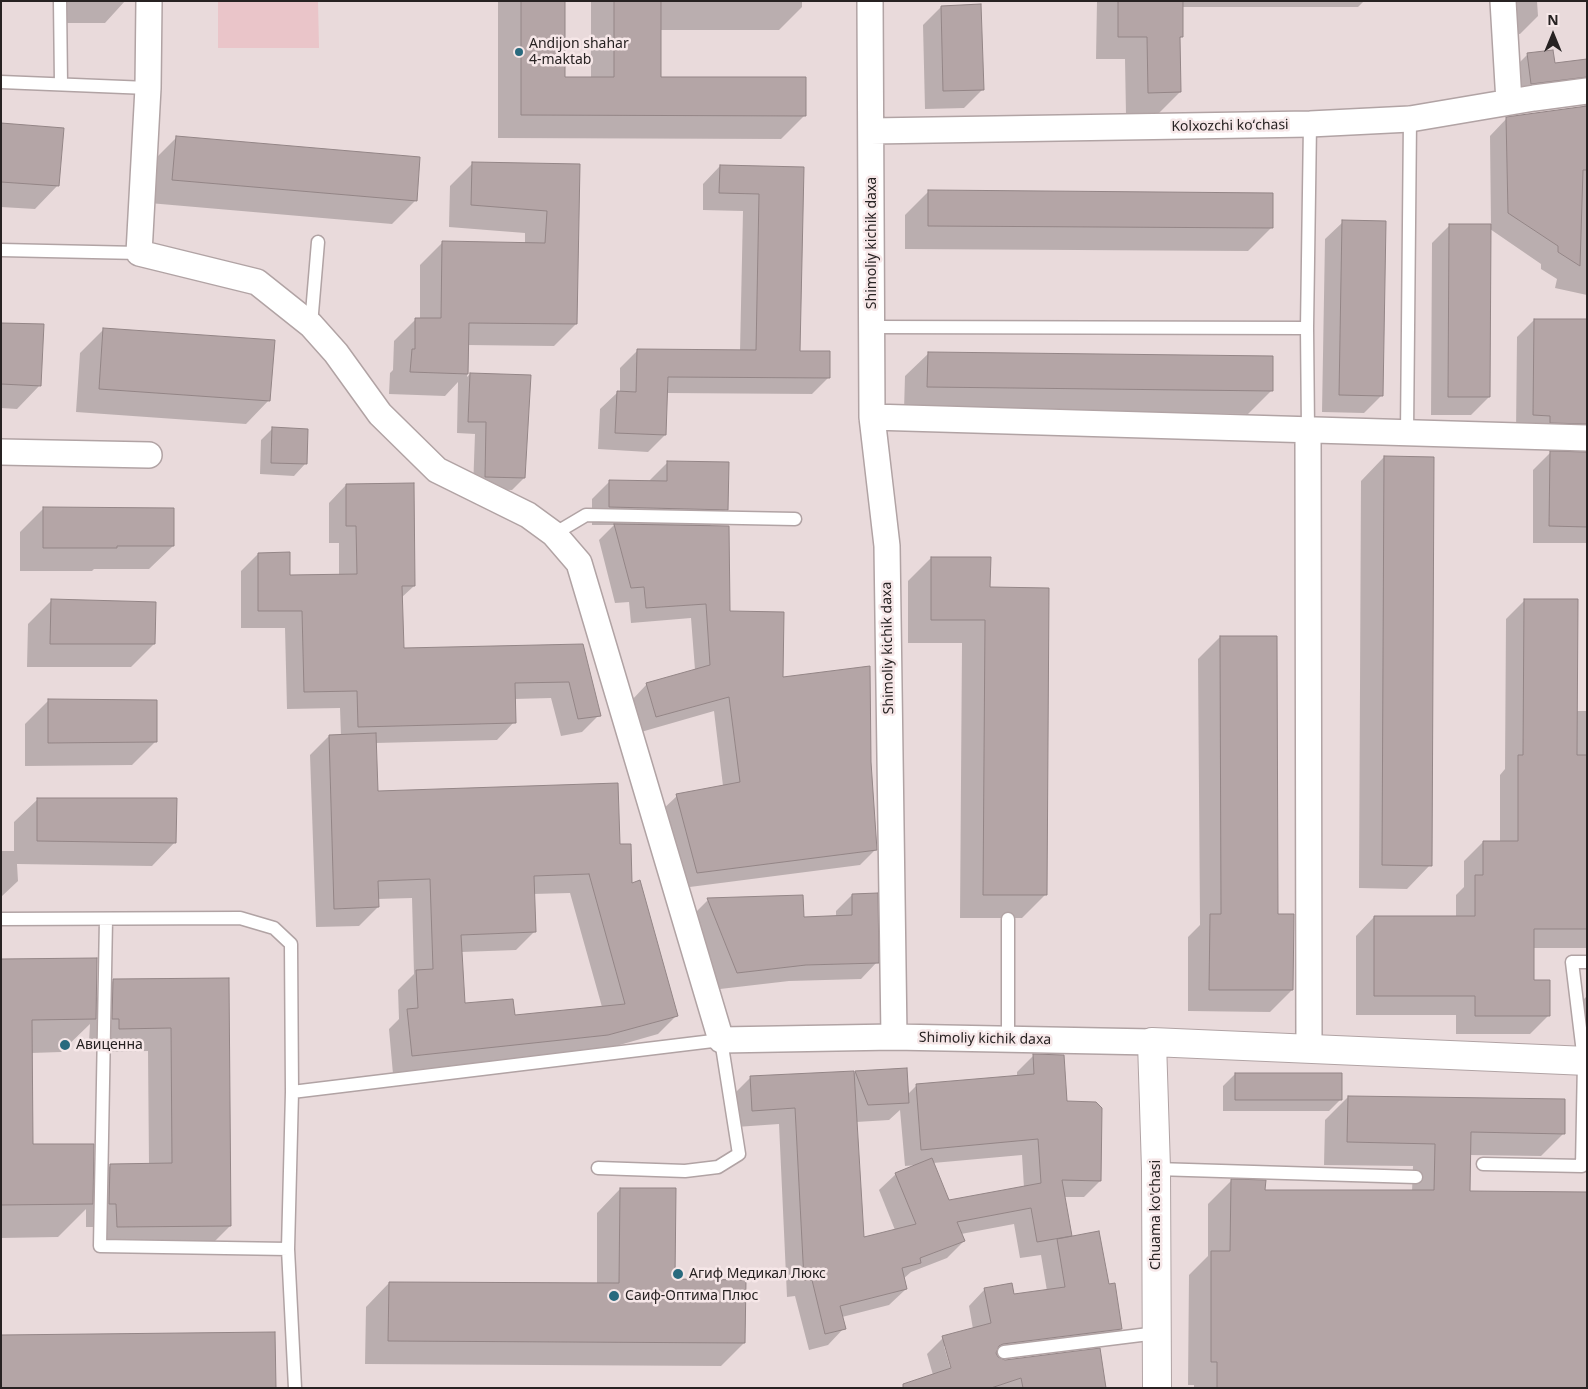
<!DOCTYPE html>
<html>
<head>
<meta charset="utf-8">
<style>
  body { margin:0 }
  #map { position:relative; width:1588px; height:1389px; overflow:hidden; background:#e9dadb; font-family:"Noto Sans",sans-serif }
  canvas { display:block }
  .frame { position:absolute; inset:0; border:2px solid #272222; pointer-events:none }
  .north { position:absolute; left:1528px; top:10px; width:50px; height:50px; -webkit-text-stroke:4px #f6e7e8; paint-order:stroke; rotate:0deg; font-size:14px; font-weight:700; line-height:20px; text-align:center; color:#272222 }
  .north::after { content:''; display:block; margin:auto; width:18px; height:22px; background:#272222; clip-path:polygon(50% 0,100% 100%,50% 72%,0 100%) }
</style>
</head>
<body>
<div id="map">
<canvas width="1588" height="1389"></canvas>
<div class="frame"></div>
<div class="north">N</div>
</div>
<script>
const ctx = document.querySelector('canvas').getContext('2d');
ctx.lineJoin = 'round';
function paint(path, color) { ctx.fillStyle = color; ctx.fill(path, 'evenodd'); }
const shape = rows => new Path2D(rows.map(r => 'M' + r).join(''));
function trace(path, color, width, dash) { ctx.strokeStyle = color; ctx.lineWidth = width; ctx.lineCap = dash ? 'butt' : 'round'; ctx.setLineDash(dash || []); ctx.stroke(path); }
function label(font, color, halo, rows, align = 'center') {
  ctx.font = font + ' "Noto Sans",sans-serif'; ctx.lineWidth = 5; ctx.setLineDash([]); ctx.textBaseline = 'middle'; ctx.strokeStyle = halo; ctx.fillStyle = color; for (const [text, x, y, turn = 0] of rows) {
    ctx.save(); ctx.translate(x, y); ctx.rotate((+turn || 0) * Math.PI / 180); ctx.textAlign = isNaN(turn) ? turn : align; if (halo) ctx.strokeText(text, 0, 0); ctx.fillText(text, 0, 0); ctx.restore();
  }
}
paint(shape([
  [218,1,318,1,319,48,218,48]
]), '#eac5c9');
paint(shape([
  [62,1,125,1,105,23,62,23],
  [498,1,564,1,563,78,591,78,591,1,802,1,802,7,779,30,660,30,660,78,804,116,781,139,498,138],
  [1097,1,1364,1,1358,7,1181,7,1181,37,1178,40,1180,92,1157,115,1126,115,1125,59,1096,59],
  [1497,1,1537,1,1538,16,1520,34,1501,35],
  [941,7,982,90,964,108,925,109,923,25],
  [1528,54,1554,64,1587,60,1587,295,1555,288,1557,279,1541,269,1541,264,1490,229,1489,397,1471,415,1431,415,1432,243,1450,225,1491,225,1490,136,1507,118,1585,107,1581,99,1515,100,1511,71],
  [1,124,58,185,35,209,1,207],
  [176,138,416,200,392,224,149,203,153,161],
  [472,164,578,165,576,324,554,346,467,345,467,377,470,374,524,478,512,490,473,489,475,434,457,433,458,382,445,396,389,394,390,373,393,370,394,341,416,319,420,319,420,265,442,243,525,244,525,233,449,227,450,186],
  [720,166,803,168,799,352,829,377,812,394,666,393,665,435,648,452,598,449,600,409,618,392,620,392,620,368,637,351,740,352,743,211,703,210,703,184],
  [928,192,1271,228,1248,251,905,249,905,215],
  [1343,222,1382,395,1364,413,1322,412,1325,239],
  [1534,320,1587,320,1587,543,1533,543,1533,470,1550,453,1584,454,1583,448,1516,432,1517,337],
  [1,324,40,385,17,409,1,408],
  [104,329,269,400,246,424,76,412,80,353],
  [929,353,1271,391,1248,414,904,410,905,376],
  [273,428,305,464,294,476,260,474,261,440],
  [1384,457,1430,865,1407,889,1359,888,1361,481],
  [668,462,726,509,709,527,729,613,782,678,870,762,876,849,860,865,682,888,661,811,677,796,723,786,714,711,641,732,632,700,647,684,695,670,691,618,631,623,629,602,615,603,599,540,614,525,592,525,592,499,610,481,650,482,650,480],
  [346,485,414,586,401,598,403,650,582,645,599,715,582,732,561,736,551,698,514,699,514,722,497,740,375,743,377,793,619,846,631,884,677,1015,658,1034,588,1054,393,1074,389,1029,399,1019,398,990,414,974,412,898,377,899,378,907,359,926,316,927,310,755,329,736,341,736,340,708,287,709,285,628,241,628,241,571,258,554,289,576,339,575,339,543,329,543,329,503],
  [570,893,602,1007,513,1017,464,1005,461,952,516,950,535,931,533,894],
  [44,508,173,546,149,569,94,569,92,571,20,571,20,532],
  [931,558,989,589,1045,895,1022,918,960,918,962,643,908,643,908,581],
  [1525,600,1576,711,1587,711,1587,948,1533,948,1533,981,1549,1015,1530,1034,1456,1034,1456,1015,1356,1015,1356,936,1374,917,1456,917,1456,895,1464,887,1464,861,1483,842,1500,842,1500,775,1505,769,1506,619],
  [51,601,154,644,131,667,27,667,28,624],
  [1220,637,1292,990,1270,1012,1188,1011,1188,937,1200,925,1198,659],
  [48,701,155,742,132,765,25,766,25,724],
  [38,799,175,842,152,866,17,864,18,881,1,897,1,851,14,851,14,822],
  [852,895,877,962,861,979,789,981,720,989,692,916,708,900,803,918,836,917,836,911],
  [1,960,95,999,114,980,227,979,230,1226,207,1249,94,1250,93,1227,86,1227,86,1209,58,1237,1,1238],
  [90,1024,89,1042,96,1042,96,1052,148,1051,149,1165,110,1166,92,1184,31,1145,31,1053,61,1052],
  [1587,996,1587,1034,1583,1000],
  [1034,1055,1066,1103,1100,1181,1084,1197,1064,1197,1071,1235,1068,1238,1108,1285,1121,1329,1104,1345,997,1358,1105,1388,905,1388,933,1375,927,1354,943,1338,973,1329,969,1306,985,1289,1013,1296,1047,1291,1041,1255,1020,1258,1014,1224,961,1234,964,1241,947,1258,911,1272,903,1279,906,1289,889,1305,842,1317,844,1328,828,1345,809,1350,795,1296,787,1297,779,1124,736,1127,734,1094,751,1077,853,1074,855,1072,907,1095,916,1086,1017,1076,1017,1072],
  [900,1110,905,1166,917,1165,896,1174,879,1190,895,1230,863,1239,856,1122,889,1120],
  [1022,1155,1024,1188,948,1202,933,1163],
  [944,1346,946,1346,954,1373,952,1374],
  [1235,1074,1341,1099,1329,1111,1223,1111,1223,1086],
  [1348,1097,1564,1133,1541,1156,1469,1155,1469,1192,1587,1388,1194,1388,1194,1385,1188,1385,1189,1275,1208,1256,1208,1204,1231,1181,1264,1191,1412,1192,1413,1166,1324,1165,1325,1120],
  [620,1189,674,1280,744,1343,721,1366,365,1364,366,1307,389,1283,597,1284,597,1213]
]), '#0003');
const building = shape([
  [521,1,565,1,565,77,614,77,614,1,661,1,661,77,806,77,806,116,521,115,521,1],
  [1118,1,1183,1,1183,37,1180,37,1181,92,1148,93,1147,37,1118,37,1118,1],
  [981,4,984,90,943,91,941,6,981,4],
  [1553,50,1555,63,1587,59,1587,77,1531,84,1527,53,1553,50],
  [1587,106,1587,170,1583,170,1580,266,1558,252,1558,246,1508,213,1506,117,1587,106],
  [1,123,64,128,59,186,1,182,1,123],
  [176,136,420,157,417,201,172,180,176,136],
  [472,162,580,164,577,324,469,323,468,374,410,372,412,349,415,349,415,318,441,318,442,241,545,243,547,211,471,205,472,162],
  [720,165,804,167,800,351,830,351,830,378,668,377,666,435,615,433,617,391,636,392,637,349,756,350,759,194,719,193,720,165],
  [928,190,1273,193,1273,228,928,226,928,190],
  [1342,220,1386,221,1383,396,1339,395,1342,220],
  [1449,224,1491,224,1490,397,1448,397,1449,224],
  [1534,319,1587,319,1587,424,1550,423,1550,416,1533,415,1534,319],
  [1,323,44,324,41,386,1,384,1,323],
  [103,328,275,340,270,401,99,389,103,328],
  [928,352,1273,356,1273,391,927,387,928,352],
  [470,373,531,375,525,478,485,477,486,422,468,422,470,373],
  [272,427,308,429,307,464,271,463,272,427],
  [1550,451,1587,452,1587,527,1549,526,1550,451],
  [1384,456,1434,457,1432,866,1382,865,1384,456],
  [667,461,729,462,728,510,609,507,609,480,667,481,667,461],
  [414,483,415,586,402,586,404,648,583,644,601,716,578,719,569,682,515,683,516,723,358,727,357,691,304,692,302,611,258,611,258,553,290,552,290,575,357,574,356,526,346,526,346,484,414,483],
  [43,507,174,508,174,546,117,546,117,548,43,548,43,507],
  [614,524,729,526,730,611,784,612,783,677,870,666,871,762,877,850,697,873,676,794,740,782,729,697,656,717,646,683,710,665,706,604,646,608,644,587,631,588,614,524],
  [931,557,991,557,990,587,1049,588,1047,895,983,895,985,620,931,620,931,557],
  [51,599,156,602,155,644,50,644,51,599],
  [1524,599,1578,599,1577,755,1587,755,1587,929,1534,929,1534,980,1550,980,1550,1016,1475,1016,1475,996,1374,996,1374,916,1475,916,1475,875,1483,875,1483,841,1518,841,1518,755,1523,755,1524,599],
  [1220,636,1277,636,1278,914,1294,914,1293,990,1209,990,1210,914,1221,914,1220,636],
  [48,699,157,700,157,742,48,743,48,699],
  [376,733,378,791,618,783,620,844,631,844,632,883,640,880,678,1016,608,1035,412,1056,407,1009,418,1008,416,970,433,969,430,879,378,881,379,907,334,909,329,735,376,733],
  [589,874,625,1004,515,1015,513,999,465,1003,461,935,536,932,534,876,589,874],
  [37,798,177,798,176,843,37,841,37,798],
  [878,893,879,963,806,965,737,973,707,898,803,895,804,917,852,915,852,894,878,893],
  [97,958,96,1019,32,1020,33,1144,94,1144,93,1204,1,1205,1,959,97,958],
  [229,978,231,1226,117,1227,116,1204,109,1204,110,1164,172,1163,171,1028,119,1029,119,1019,112,1019,113,979,229,978],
  [1033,1054,1064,1055,1067,1101,1096,1102,1102,1108,1101,1181,1062,1180,1072,1236,1037,1242,1031,1208,957,1222,965,1241,920,1258,921,1263,902,1268,907,1289,840,1306,846,1329,825,1334,812,1280,804,1280,795,1108,752,1111,750,1076,854,1071,864,1237,916,1224,895,1173,932,1158,949,1200,1041,1183,1038,1139,921,1150,916,1084,1034,1074,1033,1054],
  [907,1068,909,1103,868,1105,855,1071,907,1068],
  [1235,1073,1342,1073,1342,1100,1235,1100,1235,1073],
  [1348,1096,1565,1099,1565,1134,1471,1132,1470,1191,1587,1192,1587,1388,1217,1388,1217,1362,1211,1362,1211,1251,1230,1251,1231,1179,1266,1180,1265,1190,1434,1190,1435,1144,1347,1142,1348,1096],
  [620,1188,676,1188,675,1279,746,1280,745,1343,388,1341,389,1282,619,1283,620,1188],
  [1099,1231,1109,1284,1115,1283,1122,1329,1003,1344,999,1346,996,1353,998,1357,1005,1360,1100,1348,1106,1388,1023,1388,1021,1378,991,1388,903,1388,903,1384,951,1368,942,1336,991,1323,984,1288,1012,1283,1014,1294,1065,1287,1057,1239,1099,1231],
  [275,1332,276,1388,1,1388,1,1335,275,1332]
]);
paint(building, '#b4a5a6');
trace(building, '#938586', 1);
const lane = shape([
  [60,1,61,84],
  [1,82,148,88],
  [1,250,139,253],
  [311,325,318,242],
  [872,327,1307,328],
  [1308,430,1307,328,1310,124],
  [1407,433,1410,119],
  [554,534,586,515,795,519],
  [1,919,240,918,274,928,291,944,292,1092,288,1249,295,1388],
  [106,919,100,1246,288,1249],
  [1008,919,1008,1039],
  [292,1092,721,1040,739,1154,718,1167,685,1171,598,1168],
  [1483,1164,1582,1166,1584,1061,1572,962,1587,962],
  [1156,1169,1416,1177],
  [1004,1352,1157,1333]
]);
const street = shape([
  [149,1,148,88,139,253,257,282,311,325,336,353,380,414,437,470,528,515,554,534,579,563,721,1040,894,1037],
  [870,1,872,417,887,546,894,1037,1152,1042],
  [1503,1,1509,102],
  [871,131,1310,124,1410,119,1534,98,1587,91],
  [872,417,1587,438],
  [1308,430,1309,1049],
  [1,452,149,455]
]);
const secondary = shape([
  [1157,1388,1156,1169,1152,1042,1587,1061]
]);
trace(lane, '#b1a3a4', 15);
trace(street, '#b1a3a4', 28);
trace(secondary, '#b1a3a4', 30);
trace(lane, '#fff', 12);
trace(street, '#fff', 25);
trace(secondary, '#fff', 28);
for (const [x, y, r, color] of [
  [519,52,5,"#296a7e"],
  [65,1045,6,"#296a7e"],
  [678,1274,6,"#296a7e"],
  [614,1296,6,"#296a7e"]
]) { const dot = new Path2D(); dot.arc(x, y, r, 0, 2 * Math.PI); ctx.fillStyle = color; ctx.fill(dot); trace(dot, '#f6e7e8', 2); }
label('14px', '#272222', '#f6e7e8', [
  ["Andijon shahar",529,44],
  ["4-maktab",529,60],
  ["Авиценна",76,1045],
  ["Агиф Медикал Люкс",689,1274],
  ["Саиф-Оптима Плюс",625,1296]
], 'left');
label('14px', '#272222', '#f6e7e8', [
  ["Kolxozchi koʻchasi",1230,126,-1],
  ["Shimoliy kichik daxa",872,243,-90],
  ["Shimoliy kichik daxa",888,648,-91],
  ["Shimoliy kichik daxa",985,1039,1],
  ["Chuama ko'chasi",1156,1215,-90]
]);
</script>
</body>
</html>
